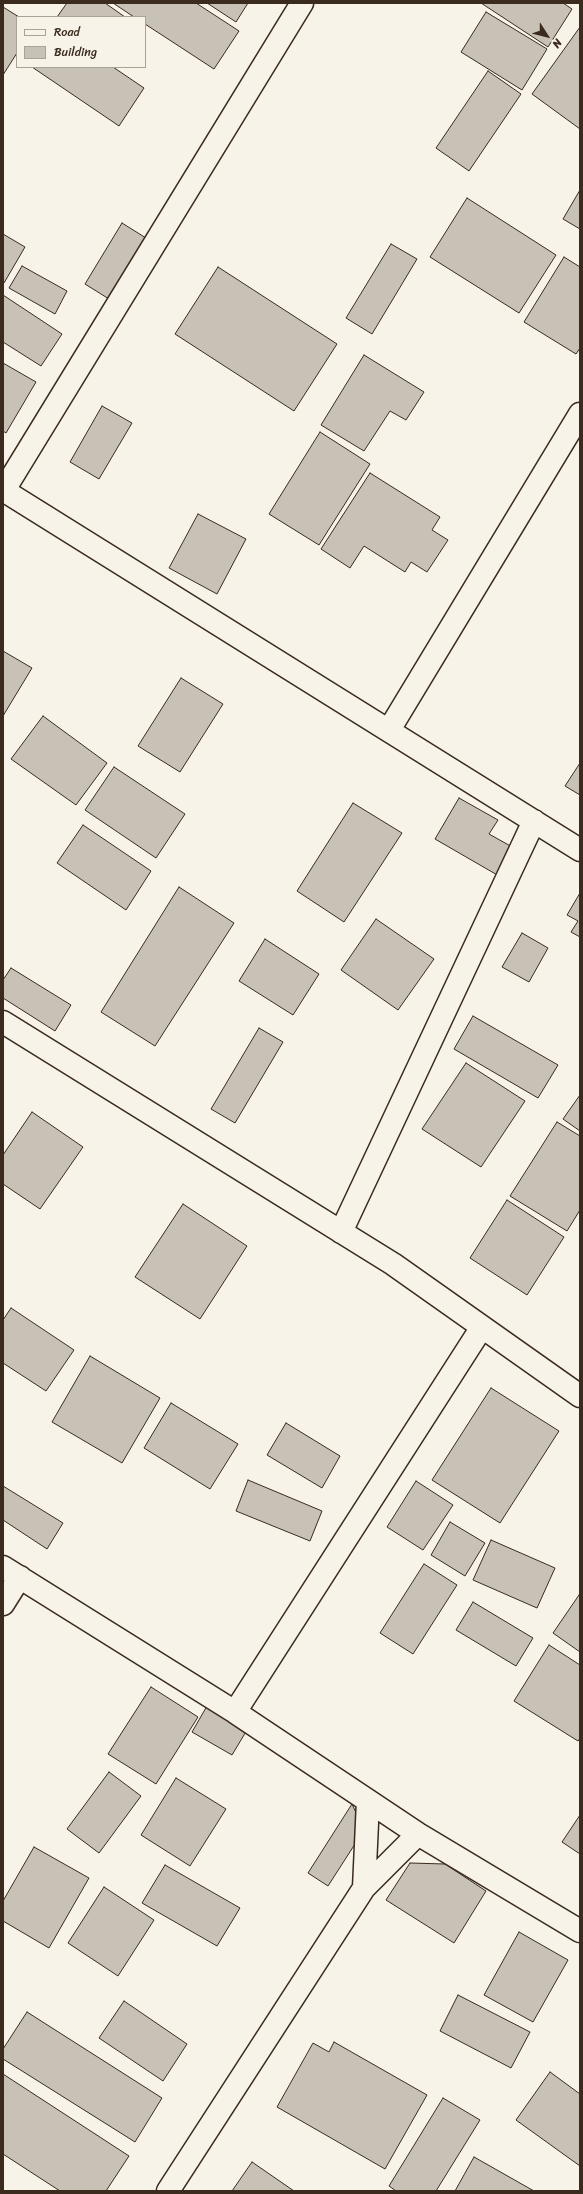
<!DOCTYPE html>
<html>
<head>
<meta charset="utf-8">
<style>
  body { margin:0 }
  #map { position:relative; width:583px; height:2194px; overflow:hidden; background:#f7f3e8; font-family:Sriracha,sans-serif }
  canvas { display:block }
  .frame { position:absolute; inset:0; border:4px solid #3b2a1e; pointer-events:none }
  .legend { position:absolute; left:16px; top:16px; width:130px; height:52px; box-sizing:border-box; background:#f7f3e8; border:1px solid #aca397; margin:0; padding:5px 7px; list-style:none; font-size:12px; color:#3b2a1e }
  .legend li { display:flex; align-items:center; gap:8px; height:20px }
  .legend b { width:20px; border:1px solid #aca397 }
  .north { position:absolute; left:527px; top:16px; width:40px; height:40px; -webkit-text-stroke:3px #f7f3e8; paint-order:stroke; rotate:126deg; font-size:11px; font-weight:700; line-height:16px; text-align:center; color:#3b2a1e }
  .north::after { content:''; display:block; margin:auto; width:14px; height:18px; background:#3b2a1e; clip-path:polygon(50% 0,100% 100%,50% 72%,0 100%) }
</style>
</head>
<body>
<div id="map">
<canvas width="583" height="2194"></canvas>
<div class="frame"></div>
<ul class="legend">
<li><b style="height:5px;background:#f7f3e8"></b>Road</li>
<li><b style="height:11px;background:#c8c1b6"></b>Building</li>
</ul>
<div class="north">N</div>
</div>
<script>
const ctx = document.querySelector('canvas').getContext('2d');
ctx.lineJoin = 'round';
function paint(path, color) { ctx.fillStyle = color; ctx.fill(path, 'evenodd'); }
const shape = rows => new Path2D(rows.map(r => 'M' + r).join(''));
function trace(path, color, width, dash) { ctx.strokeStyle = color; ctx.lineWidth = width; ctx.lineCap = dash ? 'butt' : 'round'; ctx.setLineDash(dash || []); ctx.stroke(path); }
const building = shape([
  [67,3,105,3,125,17,57,17,67,3],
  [113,3,196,3,239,31,214,69,145,24,145,17,134,17,113,3],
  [207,3,248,3,236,22,207,3],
  [481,3,563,3,572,9,548,47,481,3],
  [3,7,19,17,17,17,17,53,3,75,3,7],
  [486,12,547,49,522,90,461,52,486,12],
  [580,27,580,129,532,94,580,27],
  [32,67,113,67,144,88,119,126,32,67],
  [488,71,521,94,469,171,436,148,488,71],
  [580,190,580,229,563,219,580,190],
  [467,198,556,255,519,313,430,257,467,198],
  [122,223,146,238,109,299,85,284,122,223],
  [3,234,25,247,4,283,3,282,3,234],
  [391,244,417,259,372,334,346,318,391,244],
  [564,257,580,267,580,348,576,354,524,322,564,257],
  [22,266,67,291,55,314,9,288,22,266],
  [218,267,337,344,294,411,175,334,218,267],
  [3,295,62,334,41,366,3,342,3,295],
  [364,355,424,392,406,420,390,411,364,451,321,425,364,355],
  [3,363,36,382,6,433,3,431,3,363],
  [102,406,132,423,99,479,70,462,102,406],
  [320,432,370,464,319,545,269,514,320,432],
  [370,473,440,517,432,530,448,540,427,572,411,562,405,572,364,546,350,568,321,549,370,473],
  [198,514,246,539,217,594,169,568,198,514],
  [3,651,32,668,3,716,3,651],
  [181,678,223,704,180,772,138,746,181,678],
  [43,716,107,763,76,805,11,759,43,716],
  [580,763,580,795,565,786,580,763],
  [114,767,185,814,156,858,85,810,114,767],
  [459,798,498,820,489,834,514,848,499,876,435,839,459,798],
  [353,803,402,833,344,922,297,891,353,803],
  [83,825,151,871,126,910,57,863,83,825],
  [179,887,234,923,155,1046,101,1012,179,887],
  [580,893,580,937,571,932,578,921,567,915,580,893],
  [376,919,434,959,398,1010,341,970,376,919],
  [522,933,548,948,529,982,502,967,522,933],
  [265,939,319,974,293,1015,239,981,265,939],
  [11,968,71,1005,55,1031,3,998,3,980,11,968],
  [473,1016,558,1065,538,1098,454,1049,473,1016],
  [259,1028,283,1042,235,1123,211,1109,259,1028],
  [466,1063,525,1101,481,1167,422,1129,466,1063],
  [580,1095,580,1131,563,1119,580,1095],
  [32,1112,83,1147,40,1209,3,1184,3,1155,32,1112],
  [557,1122,580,1136,580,1210,567,1231,510,1196,557,1122],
  [507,1200,564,1237,527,1295,470,1258,507,1200],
  [183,1204,247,1246,200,1319,135,1277,183,1204],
  [11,1308,74,1350,46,1391,3,1363,3,1320,11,1308],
  [90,1356,160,1398,122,1463,52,1422,90,1356],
  [491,1388,559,1431,500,1523,432,1480,491,1388],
  [171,1403,238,1444,210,1489,144,1448,171,1403],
  [286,1423,340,1456,322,1488,267,1455,286,1423],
  [248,1480,322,1511,310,1541,236,1511,248,1480],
  [416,1481,453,1505,423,1550,387,1527,416,1481],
  [3,1486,63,1523,47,1549,3,1520,3,1486],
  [450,1522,485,1543,465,1576,431,1555,450,1522],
  [491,1540,555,1568,537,1608,473,1580,491,1540],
  [424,1564,457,1585,413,1654,380,1633,424,1564],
  [579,1595,580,1596,580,1652,553,1633,579,1595],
  [473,1602,533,1638,516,1666,456,1630,473,1602],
  [549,1645,580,1665,580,1738,578,1741,514,1701,549,1645],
  [151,1687,198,1717,156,1784,108,1754,151,1687],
  [207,1706,247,1730,232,1755,192,1732,207,1706],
  [109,1772,141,1796,99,1853,67,1829,109,1772],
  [176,1778,226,1809,190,1866,141,1835,176,1778],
  [352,1804,364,1830,328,1886,308,1873,352,1804],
  [580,1815,580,1854,562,1842,580,1815],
  [34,1847,89,1878,49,1948,3,1921,3,1901,34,1847],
  [410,1863,445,1864,486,1891,454,1943,386,1900,410,1863],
  [165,1865,240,1908,217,1946,142,1903,165,1865],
  [104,1887,154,1920,118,1976,68,1943,104,1887],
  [519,1932,568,1960,533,2022,484,1995,519,1932],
  [458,1995,530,2032,511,2068,440,2031,458,1995],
  [124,2001,187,2044,163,2081,99,2038,124,2001],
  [27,2012,162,2098,135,2142,3,2059,3,2049,27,2012],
  [334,2042,427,2095,385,2169,277,2107,313,2043,329,2052,334,2042],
  [550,2072,580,2094,580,2166,516,2120,550,2072],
  [3,2074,129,2156,106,2191,60,2191,3,2154,3,2074],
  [443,2098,480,2120,436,2191,396,2191,389,2186,443,2098],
  [474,2157,534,2191,455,2191,474,2157],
  [252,2162,294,2191,232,2191,252,2162]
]);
paint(building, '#c8c1b6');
trace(building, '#3b2a1e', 1);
const minor = shape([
  [3,490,580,850],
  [4,490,302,3],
  [389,730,580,414],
  [3,1022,393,1264,580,1396],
  [341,1232,534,821],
  [3,1567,235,1712,418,1834,580,1931],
  [3,1604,20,1577],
  [235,1712,482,1327],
  [364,1888,368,1801],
  [168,2191,364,1888,418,1834]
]);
trace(minor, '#3b2a1e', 25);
trace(minor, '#f7f3e8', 22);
</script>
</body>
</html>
